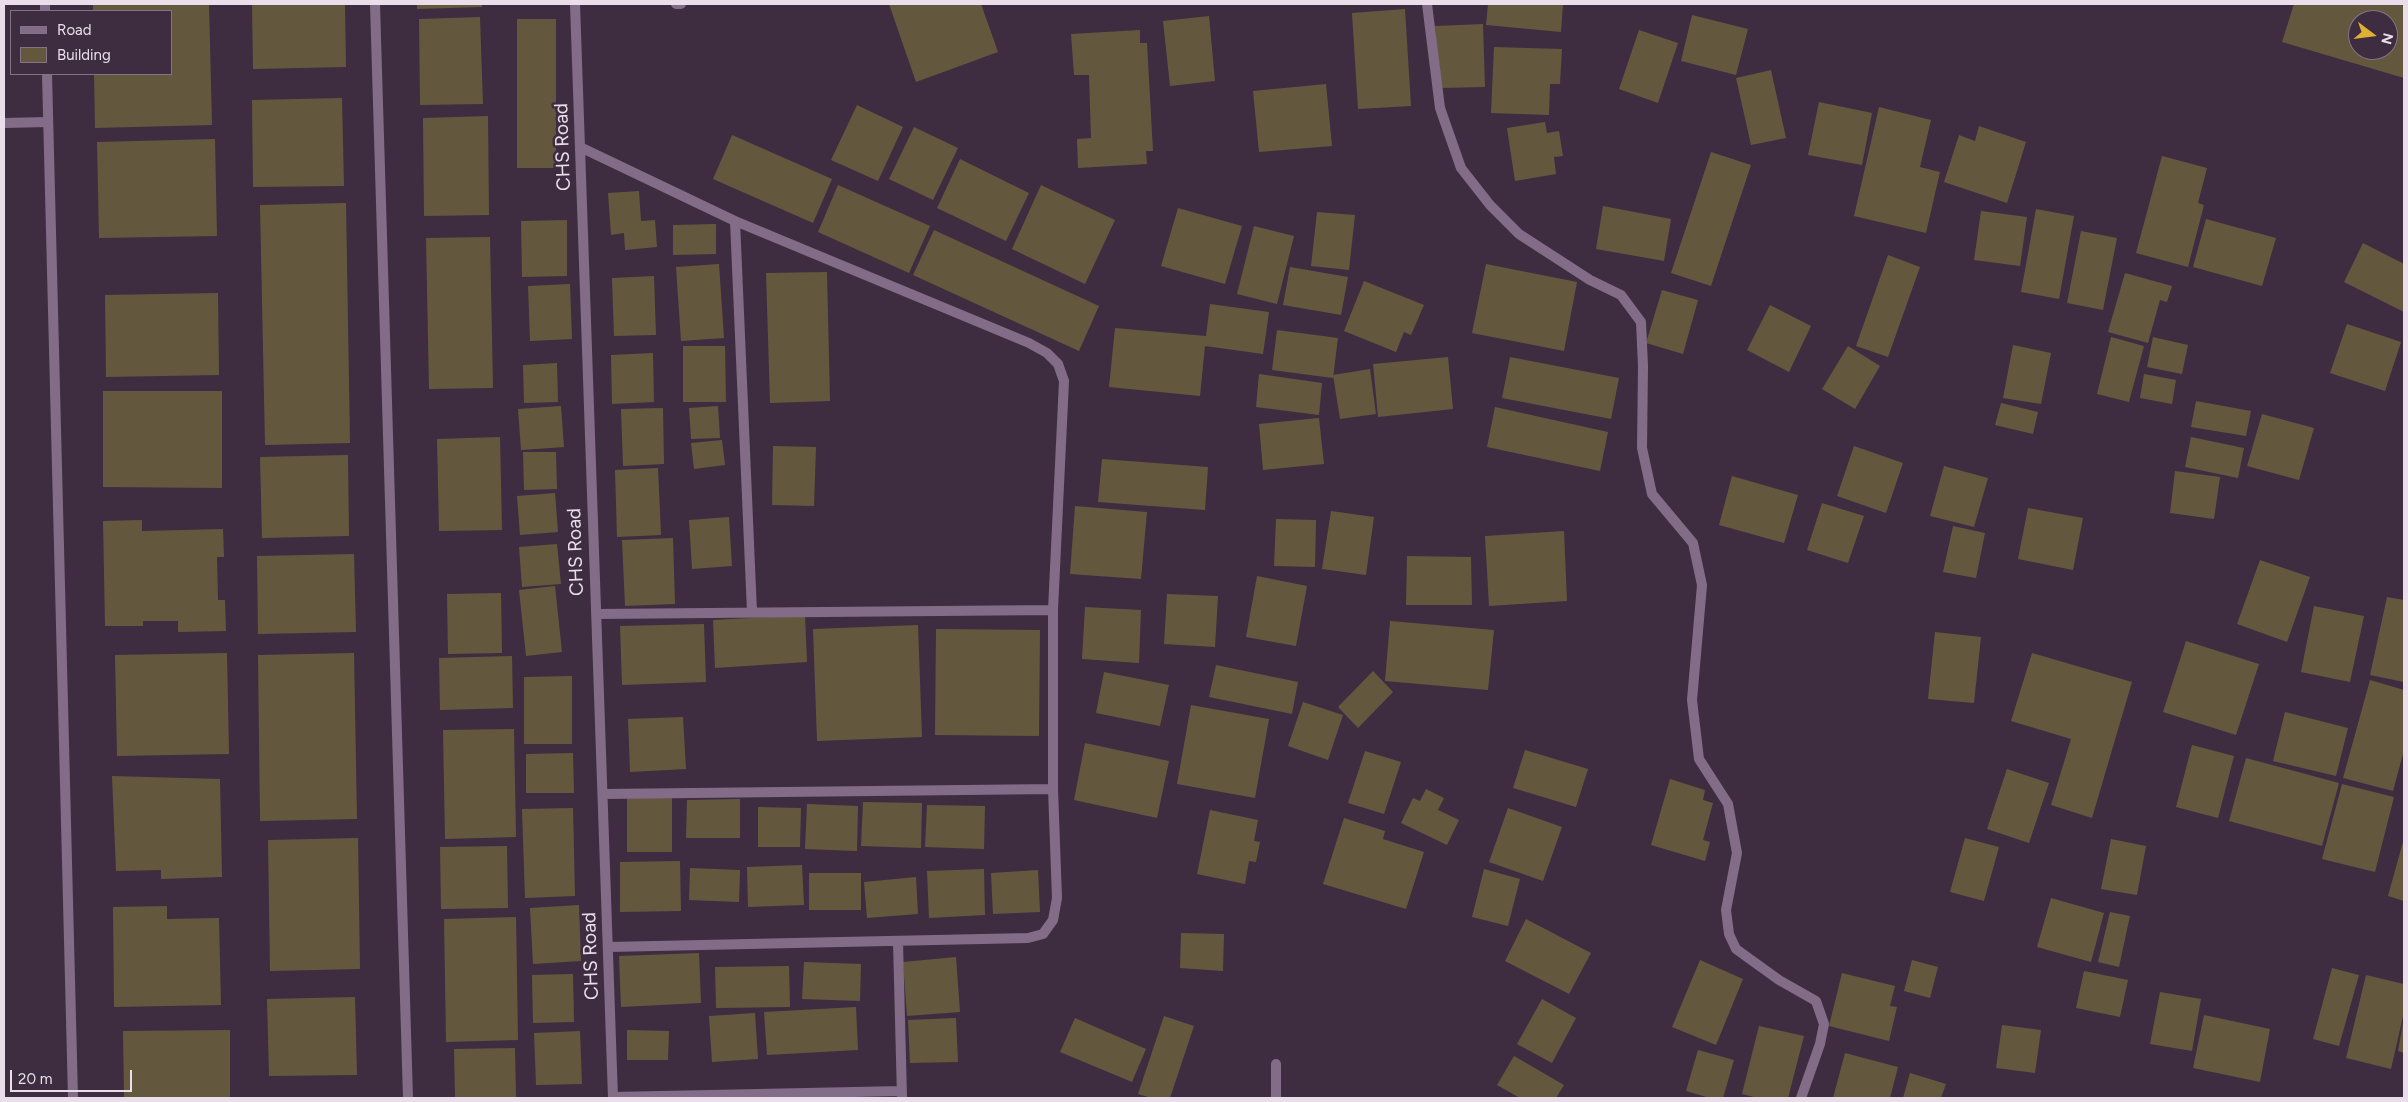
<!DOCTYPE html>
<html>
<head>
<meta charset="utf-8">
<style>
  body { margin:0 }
  #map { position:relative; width:2408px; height:1102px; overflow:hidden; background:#3e2d41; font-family:Figtree,sans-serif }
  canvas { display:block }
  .frame { position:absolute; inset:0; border:5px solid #e9deea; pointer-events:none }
  .legend { position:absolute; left:10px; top:10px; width:162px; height:65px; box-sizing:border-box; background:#3e2d41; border:1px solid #827485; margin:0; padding:6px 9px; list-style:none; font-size:15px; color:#e9deea }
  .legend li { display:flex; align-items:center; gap:10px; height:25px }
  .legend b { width:25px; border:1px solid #827485 }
  .north { position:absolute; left:2348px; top:10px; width:50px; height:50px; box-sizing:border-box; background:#3e2d41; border:1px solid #827485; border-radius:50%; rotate:105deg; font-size:14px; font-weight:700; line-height:20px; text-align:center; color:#e9deea }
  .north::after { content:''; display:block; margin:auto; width:18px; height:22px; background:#deb133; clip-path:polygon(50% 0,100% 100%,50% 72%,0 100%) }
  .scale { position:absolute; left:10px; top:1070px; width:122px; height:22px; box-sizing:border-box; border:2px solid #e9deea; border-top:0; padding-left:6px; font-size:15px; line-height:18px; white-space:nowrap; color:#e9deea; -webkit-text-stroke:4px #3e2d41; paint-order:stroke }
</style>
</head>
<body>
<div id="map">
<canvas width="2408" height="1102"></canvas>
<div class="frame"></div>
<ul class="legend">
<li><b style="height:6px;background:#836c87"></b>Road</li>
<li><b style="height:14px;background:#63583e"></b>Building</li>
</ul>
<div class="north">N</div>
<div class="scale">20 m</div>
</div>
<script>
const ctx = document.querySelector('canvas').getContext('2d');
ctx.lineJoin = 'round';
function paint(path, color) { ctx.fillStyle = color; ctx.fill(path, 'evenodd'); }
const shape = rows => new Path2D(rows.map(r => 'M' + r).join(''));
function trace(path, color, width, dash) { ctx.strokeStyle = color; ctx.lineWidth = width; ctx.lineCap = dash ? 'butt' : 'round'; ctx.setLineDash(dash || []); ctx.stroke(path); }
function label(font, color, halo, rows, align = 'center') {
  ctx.font = font + ' Figtree,sans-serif'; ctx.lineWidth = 5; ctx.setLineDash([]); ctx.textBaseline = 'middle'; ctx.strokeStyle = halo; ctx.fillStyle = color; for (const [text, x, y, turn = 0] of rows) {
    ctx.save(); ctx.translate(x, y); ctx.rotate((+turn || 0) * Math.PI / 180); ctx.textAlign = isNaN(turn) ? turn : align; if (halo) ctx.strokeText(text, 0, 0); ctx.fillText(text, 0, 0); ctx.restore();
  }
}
paint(shape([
  [93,4,209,4,212,125,95,128,94,74,171,74,171,11,93,11],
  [252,4,345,4,346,67,253,69],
  [417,4,482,4,482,7,417,9],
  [889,4,981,4,998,52,916,82],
  [1488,4,1563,4,1561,32,1486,25],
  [2294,4,2398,4,2404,6,2404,78,2282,42],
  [2358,20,2388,20,2388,50,2358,50],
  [1405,9,1411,106,1358,109,1352,13],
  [1692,15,1748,29,1736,75,1681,61],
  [1209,16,1215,81,1170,86,1163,21],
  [480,17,483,104,420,105,419,19],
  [517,19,556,19,556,168,517,168],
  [1483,24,1485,87,1440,88,1435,26],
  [1140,30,1140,43,1147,43,1153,151,1146,151,1147,164,1078,168,1077,139,1091,138,1089,75,1074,75,1071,34],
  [1639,30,1678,43,1658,103,1619,89],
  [1494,47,1562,49,1560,84,1550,84,1549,115,1491,113],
  [1771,70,1786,138,1751,145,1736,78],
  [1326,84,1332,146,1259,152,1253,91],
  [342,98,344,186,253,187,252,100],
  [1819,102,1872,113,1862,165,1808,155],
  [857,105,903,127,878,181,831,160],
  [1879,107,1931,120,1920,167,1940,172,1926,233,1854,216],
  [488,116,489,215,424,216,423,118],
  [1545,122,1547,133,1559,131,1563,156,1554,157,1556,174,1515,181,1507,128],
  [1979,126,2026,142,2007,203,1944,182,1959,135,1975,141],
  [914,127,958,148,933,200,889,179],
  [732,135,832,179,813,223,713,179],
  [215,139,217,236,99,238,97,142],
  [1711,152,1751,165,1711,286,1671,273],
  [2162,156,2207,168,2198,203,2204,205,2188,267,2136,253],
  [960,159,1029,193,1006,241,937,208],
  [838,185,930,226,909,273,818,232],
  [1041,185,1115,220,1085,284,1012,249],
  [639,191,641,221,655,220,657,247,625,250,624,233,611,235,608,193],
  [346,203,350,443,265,445,260,205],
  [1603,206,1671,219,1664,261,1596,249],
  [1178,208,1242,226,1225,284,1161,266],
  [2036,209,2074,216,2059,299,2021,292],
  [1981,211,2027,217,2020,266,1974,260],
  [1317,212,1355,215,1349,270,1311,266],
  [2206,219,2276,238,2262,286,2193,267],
  [567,220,567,276,522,277,521,221],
  [716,224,716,254,673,255,673,225],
  [1254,226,1294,236,1277,304,1237,294],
  [934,230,1099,306,1079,351,913,275],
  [2081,231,2117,238,2103,310,2067,303],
  [490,237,493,388,429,389,426,238],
  [2363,243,2404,264,2404,312,2344,282],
  [1888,255,1920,267,1888,357,1856,346],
  [719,264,724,338,681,341,676,267],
  [1486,264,1577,282,1564,351,1472,333],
  [1290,267,1348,277,1341,315,1283,305],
  [827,272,830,401,770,403,766,273],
  [2125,273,2172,286,2167,302,2160,300,2148,343,2108,332],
  [654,276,656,335,614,336,612,278],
  [1364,281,1424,305,1411,335,1404,332,1396,352,1344,331],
  [570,284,572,339,530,341,528,286],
  [1662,290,1698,300,1683,354,1646,343],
  [218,293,219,375,106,377,105,295],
  [1210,304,1269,312,1263,354,1205,346,1200,396,1109,387,1115,328,1206,336],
  [1770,305,1811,326,1789,372,1747,350],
  [2347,324,2401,342,2385,391,2330,373],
  [1277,330,1338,338,1333,378,1272,370],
  [2111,337,2144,346,2129,402,2097,394],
  [2153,337,2188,345,2182,374,2147,367],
  [2013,345,2051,353,2041,404,2003,398],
  [683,346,725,346,726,402,683,402],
  [1848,346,1880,366,1855,409,1822,389],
  [653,353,654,402,612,404,611,355],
  [1448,357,1453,409,1378,417,1373,364],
  [1510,357,1619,378,1611,419,1502,398],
  [557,363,558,402,524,403,523,365],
  [1370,369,1376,414,1340,419,1333,375],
  [1259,374,1322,383,1319,415,1256,407],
  [2144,374,2176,380,2172,404,2140,398],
  [103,391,222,391,222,488,103,487],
  [2196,401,2251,411,2246,436,2191,427],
  [2001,403,2038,412,2033,434,1995,425],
  [561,406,564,447,521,450,518,409],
  [718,406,720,438,691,439,689,408],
  [1495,407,1608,432,1600,471,1487,447],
  [663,408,664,464,623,466,621,409],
  [2262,414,2314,428,2299,480,2247,466],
  [1319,418,1324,464,1263,470,1259,424],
  [500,437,502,530,439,531,437,439],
  [2191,437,2244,448,2238,478,2185,467],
  [722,440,725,465,694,469,691,443],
  [773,446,816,447,814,506,772,505],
  [1854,446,1903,463,1886,513,1837,496],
  [523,452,556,452,557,489,524,490],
  [348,455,349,536,262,538,260,457],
  [1102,459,1208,467,1205,510,1098,502],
  [1944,466,1988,478,1974,527,1930,516],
  [658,468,661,535,617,537,615,470],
  [2175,471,2220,477,2214,519,2170,513],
  [1732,476,1798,495,1784,543,1719,525],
  [555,493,558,532,520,535,517,496],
  [1822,503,1864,516,1848,563,1807,550],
  [1075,506,1147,512,1141,579,1070,574],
  [2028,508,2083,518,2073,570,2018,559],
  [1331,511,1374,517,1366,575,1322,569],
  [729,517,732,566,692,569,689,520],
  [1276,519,1316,520,1315,567,1274,566],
  [142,520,142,531,223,529,224,557,217,557,218,600,225,600,226,631,178,632,178,621,143,621,143,626,105,626,103,521],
  [1953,526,1985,533,1976,578,1943,572],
  [1564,531,1567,601,1489,606,1485,536],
  [673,538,675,604,625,606,622,540],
  [557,544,561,584,522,587,519,547],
  [354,554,356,632,258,634,257,556],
  [1407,556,1471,557,1472,605,1406,605],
  [2260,560,2310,577,2287,642,2237,624],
  [1257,576,1307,586,1296,646,1246,637],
  [555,586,562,652,526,656,519,590],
  [501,593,502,653,448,654,447,594],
  [1167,594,1218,596,1215,647,1164,644],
  [2387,597,2404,600,2404,682,2370,675],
  [2314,606,2364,616,2350,682,2301,672],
  [1085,607,1141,610,1139,663,1082,659],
  [805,615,807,662,715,668,713,620],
  [1390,621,1494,630,1488,690,1385,681],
  [704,624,706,682,622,685,620,626],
  [918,625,922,737,817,741,813,629],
  [936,629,1040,630,1039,736,935,735],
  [1935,632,1981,637,1974,703,1928,699],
  [2186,641,2259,664,2236,735,2163,712],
  [227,653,229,754,117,756,115,655],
  [354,653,357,819,260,821,258,655],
  [2032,653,2132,682,2092,818,2051,805,2071,739,2011,721],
  [512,656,513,708,440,710,439,658],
  [1216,665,1298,682,1292,714,1209,697],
  [1373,671,1393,692,1358,728,1338,707],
  [1104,672,1169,685,1160,726,1096,713],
  [572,676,572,744,524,744,524,677],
  [2370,680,2404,690,2404,750,2393,791,2343,778],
  [1303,702,1343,715,1328,760,1288,746],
  [1191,705,1269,719,1255,798,1177,784],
  [2285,712,2348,728,2336,776,2273,761],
  [683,717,686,769,630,772,628,719],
  [514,729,516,837,445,839,443,730],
  [1085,743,1169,761,1157,818,1074,800],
  [2192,745,2234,756,2218,818,2176,807],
  [1525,750,1588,769,1576,807,1513,788],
  [1365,751,1401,762,1384,814,1348,803],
  [573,753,574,793,526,793,526,754],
  [2246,758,2339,783,2322,846,2229,821],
  [2007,769,2049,783,2029,843,1987,829],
  [112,776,220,779,222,877,161,879,161,870,116,871],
  [1670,779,1705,790,1703,800,1713,803,1703,840,1710,842,1705,861,1651,845],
  [2342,784,2394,797,2375,872,2322,859],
  [1426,789,1444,798,1438,810,1459,820,1447,845,1401,823,1413,798,1420,801],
  [672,797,672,852,627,852,627,798],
  [740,799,740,838,686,838,687,800],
  [863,802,922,803,921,848,861,846],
  [807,804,858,806,857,851,805,849],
  [927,805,985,806,984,849,925,847],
  [758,807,801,808,800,847,758,847],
  [573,808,575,896,525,898,522,809],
  [1508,808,1562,827,1543,881,1489,862],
  [1210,810,1258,820,1254,841,1260,842,1256,862,1249,861,1245,884,1197,874],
  [1344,818,1385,831,1383,839,1424,852,1406,909,1323,884],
  [358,838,360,969,270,971,268,840],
  [1965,838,1999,847,1984,901,1950,892],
  [2404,838,2404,901,2388,896],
  [2111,839,2146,846,2137,895,2101,889],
  [507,846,508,908,441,909,440,847],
  [680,861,681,911,620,912,620,862],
  [802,865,804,905,748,907,747,867],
  [690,868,740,870,739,902,689,900],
  [984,869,985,915,929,918,927,871],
  [1484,869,1520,879,1508,926,1472,917],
  [1038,870,1040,912,993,914,991,873],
  [809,873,861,873,861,910,809,910],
  [916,877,918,914,867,918,864,882],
  [2051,898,2104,913,2091,962,2037,947],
  [579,905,581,961,533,964,530,908],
  [167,906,167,919,219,918,221,1005,114,1007,113,907],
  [2110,912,2130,916,2119,967,2098,962],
  [516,917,518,1040,446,1042,444,919],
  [1526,919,1591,953,1569,994,1505,961],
  [1181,933,1224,934,1223,971,1180,968],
  [699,953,701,1003,621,1007,619,956],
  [956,957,960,1012,907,1016,903,962],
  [1700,960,1743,979,1716,1045,1672,1027],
  [1912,960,1938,967,1930,998,1904,991],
  [804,962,861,964,860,1001,802,999],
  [789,966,790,1007,716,1008,715,967],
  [2332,968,2359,975,2339,1046,2313,1039],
  [2084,971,2128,980,2120,1017,2076,1008],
  [1842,973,1895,986,1890,1006,1897,1007,1889,1041,1829,1026],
  [573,974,574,1022,533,1023,532,975],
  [2366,975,2404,984,2404,1012,2391,1069,2346,1058],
  [2160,992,2201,999,2192,1051,2150,1044],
  [355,997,357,1075,269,1076,267,999],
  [1542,999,1576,1018,1552,1063,1517,1044],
  [856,1007,858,1050,767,1055,764,1012],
  [755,1013,758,1059,712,1062,709,1016],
  [2204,1015,2270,1029,2260,1082,2193,1068],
  [1164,1016,1194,1026,1170,1098,1151,1098,1138,1094],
  [956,1018,958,1062,910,1063,908,1020],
  [1075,1018,1146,1049,1132,1082,1060,1052],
  [2403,1023,2404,1023,2404,1053,2398,1051],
  [2002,1025,2041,1030,2035,1073,1996,1068],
  [1759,1026,1804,1036,1788,1098,1758,1098,1742,1094],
  [230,1030,230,1098,124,1098,123,1031],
  [627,1030,669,1031,668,1060,627,1060],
  [580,1031,582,1084,536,1085,534,1033],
  [515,1048,516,1098,455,1098,454,1049],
  [1698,1050,1734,1060,1723,1098,1710,1098,1686,1091],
  [1845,1053,1898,1067,1890,1098,1833,1098],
  [1514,1056,1564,1085,1556,1098,1520,1098,1497,1085],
  [1910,1073,1946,1084,1941,1098,1903,1098]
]), '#63583e');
trace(shape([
  [375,4,408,1098],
  [575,4,613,1098],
  [676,4,681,4],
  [1427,4,1440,108,1461,168,1490,205,1519,234,1590,280,1621,295,1641,322,1643,366,1642,448,1652,494,1693,543,1702,585,1692,700,1699,759,1728,804,1737,853,1726,910,1729,934,1736,949,1779,980,1816,1001,1824,1024,1820,1044,1801,1098],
  [4,123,48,122],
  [580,147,735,221,1029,343,1047,353,1058,364,1064,381,1053,610,1053,789,1057,898,1053,920,1043,934,1028,938,608,947],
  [735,221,752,612],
  [596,614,1053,610],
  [603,794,1053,789],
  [898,942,902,1097],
  [1276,1064,1276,1098],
  [613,1097,902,1091]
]), '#836c87', 10);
trace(shape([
  [45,4,45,11],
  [47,74,73,1098]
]), '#836c87', 10);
label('19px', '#e9deea', '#3e2d41', [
  ["CHS Road",563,147,-92],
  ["CHS Road",576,552,-92],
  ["CHS Road",591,956,-92]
]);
</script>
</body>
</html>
